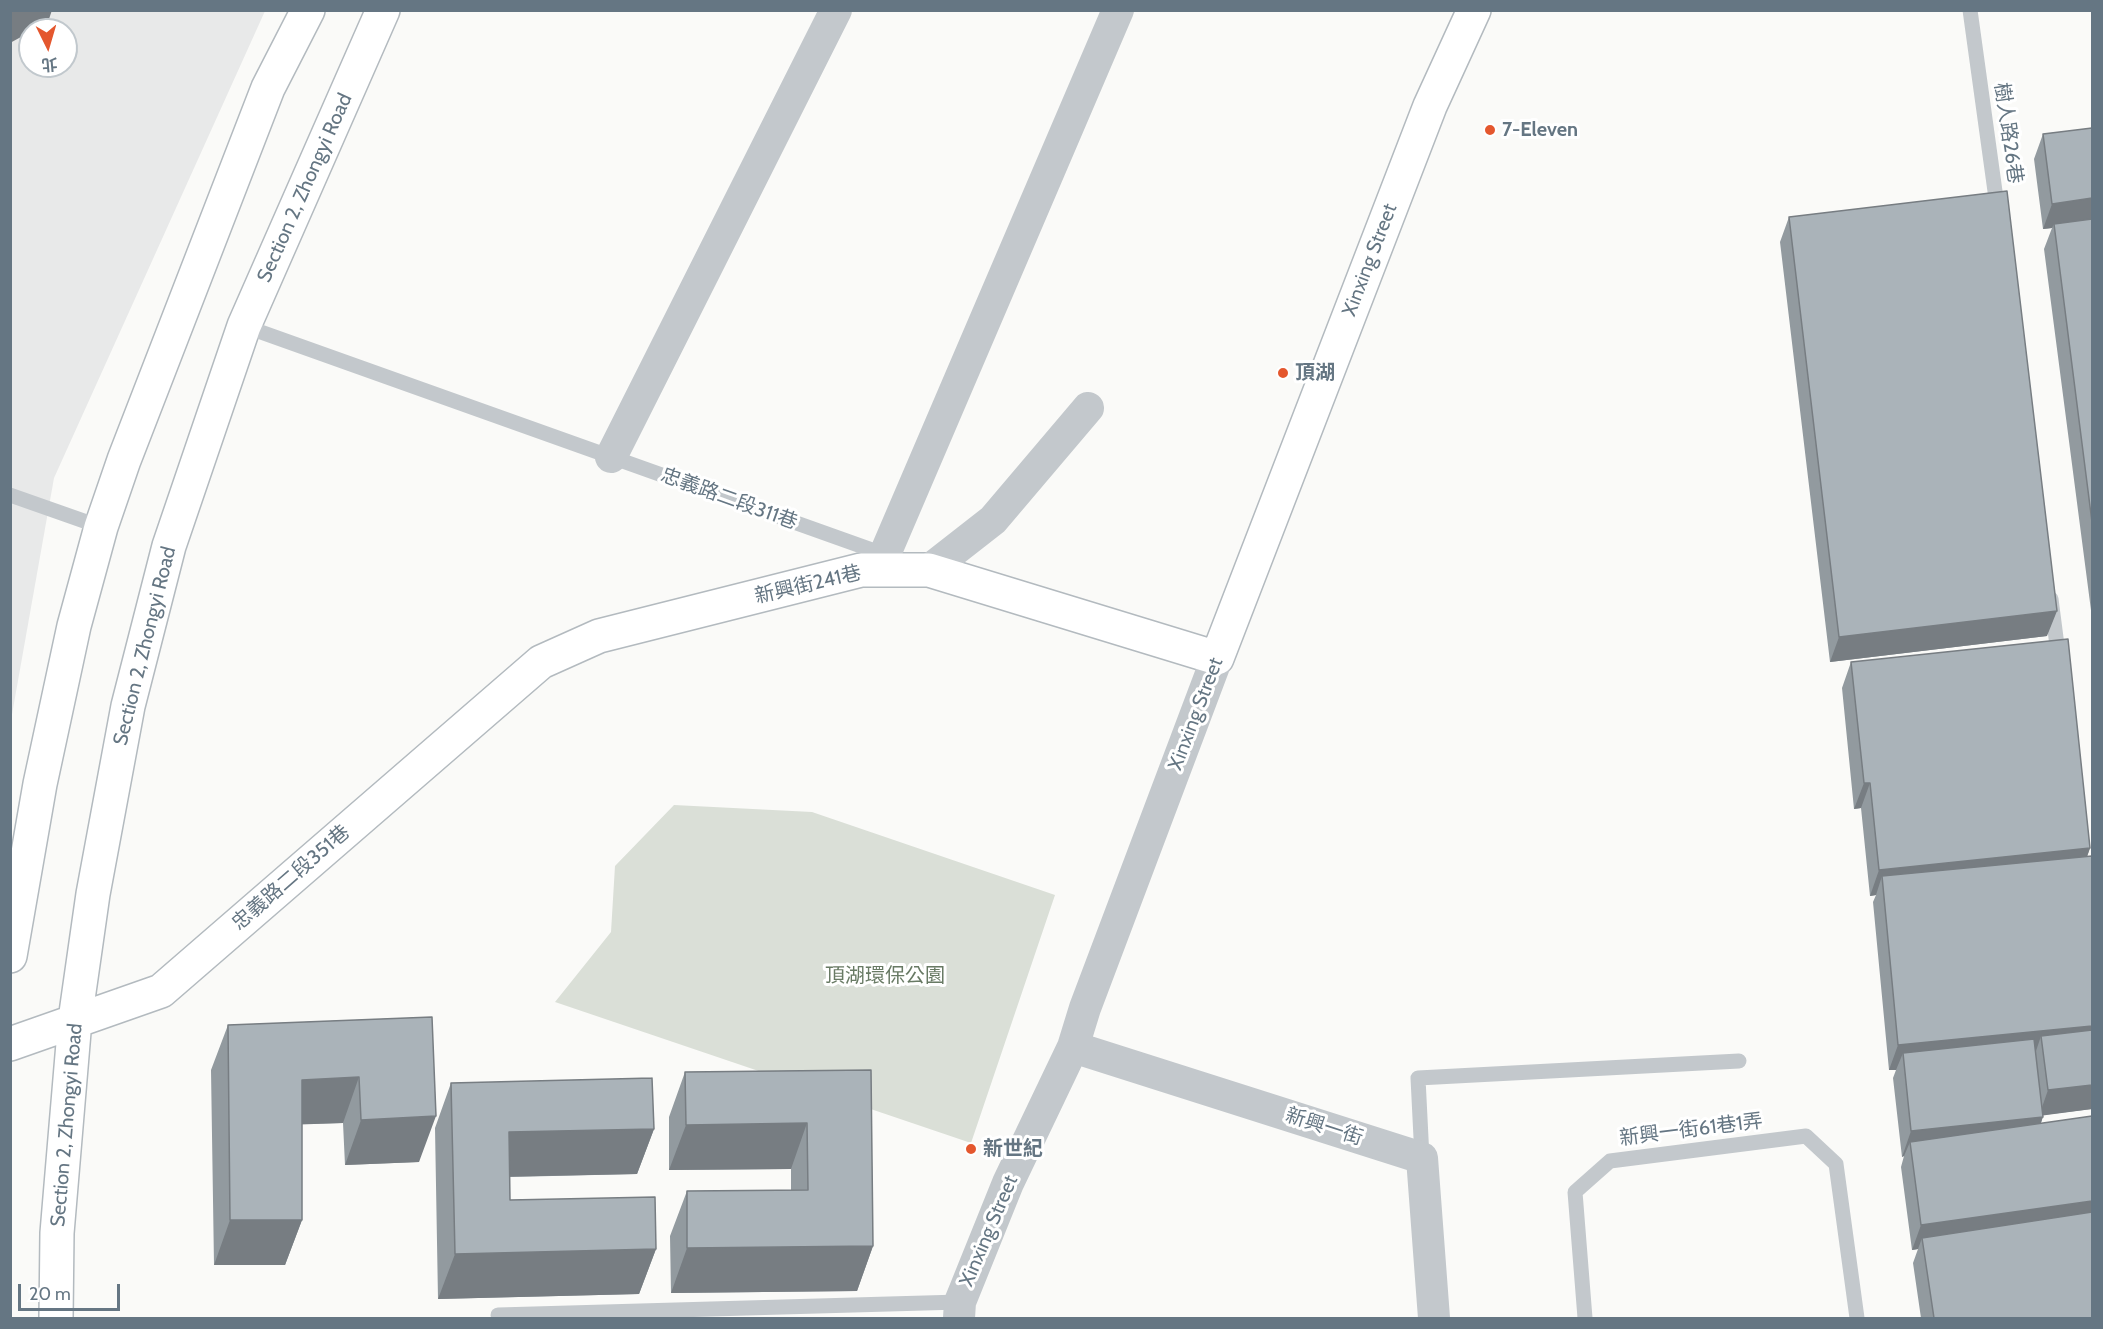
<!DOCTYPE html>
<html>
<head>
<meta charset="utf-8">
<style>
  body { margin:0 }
  #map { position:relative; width:2103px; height:1329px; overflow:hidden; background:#fafaf8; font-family:Cabin,"Noto Sans TC",sans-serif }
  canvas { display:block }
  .frame { position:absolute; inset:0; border:12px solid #657683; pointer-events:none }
  .north { position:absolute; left:18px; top:18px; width:60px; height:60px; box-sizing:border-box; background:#fff; border:2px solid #c1c8cd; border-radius:50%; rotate:175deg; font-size:16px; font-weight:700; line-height:24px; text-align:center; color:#657683 }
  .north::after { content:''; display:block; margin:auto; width:21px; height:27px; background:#e4572e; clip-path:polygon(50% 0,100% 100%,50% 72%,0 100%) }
  .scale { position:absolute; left:18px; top:1284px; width:102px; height:27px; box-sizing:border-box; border:3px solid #657683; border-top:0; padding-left:8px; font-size:18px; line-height:21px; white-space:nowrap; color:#657683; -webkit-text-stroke:4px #fff; paint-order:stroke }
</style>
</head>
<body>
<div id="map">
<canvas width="2103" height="1329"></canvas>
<div class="frame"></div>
<div class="north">北</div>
<div class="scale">20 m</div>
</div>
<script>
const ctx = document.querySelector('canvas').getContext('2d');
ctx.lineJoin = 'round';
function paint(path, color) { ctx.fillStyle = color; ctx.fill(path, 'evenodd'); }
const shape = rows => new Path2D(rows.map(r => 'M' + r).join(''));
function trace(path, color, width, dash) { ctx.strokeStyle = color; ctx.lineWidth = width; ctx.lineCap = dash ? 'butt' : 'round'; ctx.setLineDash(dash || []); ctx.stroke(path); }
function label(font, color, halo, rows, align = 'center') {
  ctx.font = font + ' Cabin,"Noto Sans TC",sans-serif'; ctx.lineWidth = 6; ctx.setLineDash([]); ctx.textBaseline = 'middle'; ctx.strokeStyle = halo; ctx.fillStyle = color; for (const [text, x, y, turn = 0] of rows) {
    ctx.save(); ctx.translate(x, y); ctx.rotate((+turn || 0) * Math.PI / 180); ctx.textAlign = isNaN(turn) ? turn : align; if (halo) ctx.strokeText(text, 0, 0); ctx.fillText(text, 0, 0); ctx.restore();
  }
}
paint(shape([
  [11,11,265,11,54,478,11,720],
  [30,30,66,30,66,66,30,66]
]), '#e8e9e9');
paint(shape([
  [674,805,812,812,1055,895,971,1143,555,1002,611,932,615,866]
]), '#dadfd7');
const secondary = shape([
  [10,956,40,784,74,626,101,527,124,460,268,88,308,10],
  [10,1044,161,991,541,662,599,636,861,570,929,570,1217,658,1430,106,1474,10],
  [56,1318,57,1233,75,1020,93,894,128,706,169,546,244,326,383,10]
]);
trace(secondary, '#b3babf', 36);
trace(shape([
  [1970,10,1998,213],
  [244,326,889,556],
  [10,495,101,527],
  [2051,599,2059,661],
  [1422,1158,1418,1078,1739,1061],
  [498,1315,960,1302],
  [1585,1318,1575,1192,1610,1161,1806,1136,1836,1164,1857,1318]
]), '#c3c8cc', 15);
trace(shape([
  [611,457,836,10],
  [885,554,1118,10],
  [929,570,993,520,1088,408],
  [1073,1047,1422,1158,1434,1318],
  [959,1318,960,1302,1008,1183,1073,1047,1085,1008,1217,658]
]), '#c3c8cc', 32);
trace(secondary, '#fff', 33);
paint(shape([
  [2092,128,2092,618,2044,249,2052,228,2043,229,2034,159,2043,134],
  [1789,217,2047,636,1830,662,1780,242],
  [1851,662,2090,848,2087,857,2092,856,2092,1109,2043,1115,2041,1123,2092,1318,1921,1318,1913,1263,1918,1249,1912,1250,1901,1167,1904,1156,1902,1157,1893,1078,1896,1070,1889,1070,1873,902,1876,895,1870,896,1861,808,1854,809,1842,688],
  [432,1017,419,1162,345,1165,343,1123,302,1124,302,1220,285,1265,214,1265,211,1070,228,1025],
  [871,1070,873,1246,857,1291,671,1293,670,1236,687,1191,791,1190,791,1169,669,1170,669,1117,685,1072],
  [451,1083,654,1129,637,1174,510,1177,510,1200,656,1249,639,1294,438,1299,435,1128]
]), '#929a9f');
paint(shape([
  [10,10,52,10,48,22,34,30,30,30,30,32,10,43],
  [2092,198,2092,223,2054,224,2052,228,2043,229,2052,204],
  [2057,611,2047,636,1830,662,1839,637],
  [1864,783,1870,783,1861,808,1854,809],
  [2090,848,2081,873,1882,876,1876,895,1870,896,1879,870],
  [2092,1026,2092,1051,2041,1036,2034,1057,1903,1053,1896,1070,1889,1070,1898,1045],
  [359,1077,343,1123,285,1125,302,1080],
  [2092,1085,2092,1109,2039,1116,2048,1090],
  [436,1116,419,1162,345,1165,361,1120],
  [2043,1117,2034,1142,1910,1142,1904,1156,1902,1157,1911,1131],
  [807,1123,791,1169,669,1170,686,1125],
  [654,1129,637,1174,492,1177,509,1132],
  [2092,1201,2092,1225,1922,1238,1918,1249,1912,1250,1921,1225],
  [230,1220,302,1220,285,1265,214,1265],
  [873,1246,857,1291,671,1293,687,1248],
  [656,1249,639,1294,438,1299,455,1254]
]), '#777d82');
const building = shape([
  [2092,128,2092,198,2052,204,2043,134,2092,128],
  [2007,191,2057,611,1839,637,1789,217,2007,191],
  [2092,219,2092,522,2054,224,2092,219],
  [2068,639,2090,848,1879,870,1870,783,1864,783,1851,662,2068,639],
  [2092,856,2092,1026,1898,1045,1882,876,2092,856],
  [432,1017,436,1116,361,1120,359,1077,302,1080,302,1220,230,1220,228,1025,432,1017],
  [2092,1030,2092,1085,2048,1090,2041,1036,2092,1030],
  [2034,1039,2043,1117,1911,1131,1903,1053,2034,1039],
  [871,1070,873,1246,687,1248,687,1191,808,1190,807,1123,686,1125,685,1072,871,1070],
  [652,1078,654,1129,509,1132,510,1200,655,1197,656,1249,455,1254,451,1083,652,1078],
  [2092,1116,2092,1201,1921,1225,1910,1142,2092,1116],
  [2092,1212,2092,1318,1934,1318,1922,1238,2092,1212]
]);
paint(building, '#aab3b9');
trace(building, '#777d82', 1.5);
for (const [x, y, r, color] of [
  [1490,130,6,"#e4572e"],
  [1283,373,6,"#e4572e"],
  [971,1149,6,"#e4572e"]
]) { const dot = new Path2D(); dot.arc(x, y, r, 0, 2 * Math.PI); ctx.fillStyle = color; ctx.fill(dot); trace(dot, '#fff', 2); }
label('bold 20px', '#657683', '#fff', [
  ["7-Eleven",1502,130],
  ["頂湖",1295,373],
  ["新世紀",983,1149]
], 'left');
label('20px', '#657683', '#fff', [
  ["樹人路26巷",2008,133,82],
  ["Section 2, Zhongyi Road",305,188,-66],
  ["Xinxing Street",1370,260,-69],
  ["忠義路二段311巷",729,499,20],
  ["新興街241巷",808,585,-13],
  ["Section 2, Zhongyi Road",145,646,-76],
  ["Xinxing Street",1196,714,-69],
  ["忠義路二段351巷",291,878,-41],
  ["Section 2, Zhongyi Road",67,1125,-85],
  ["新興一街",1324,1127,18],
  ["新興一街61巷1弄",1691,1130,-7],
  ["Xinxing Street",989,1231,-67]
]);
label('20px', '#687a64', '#fff', [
  ["頂湖環保公園",885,976]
]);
</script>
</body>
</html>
